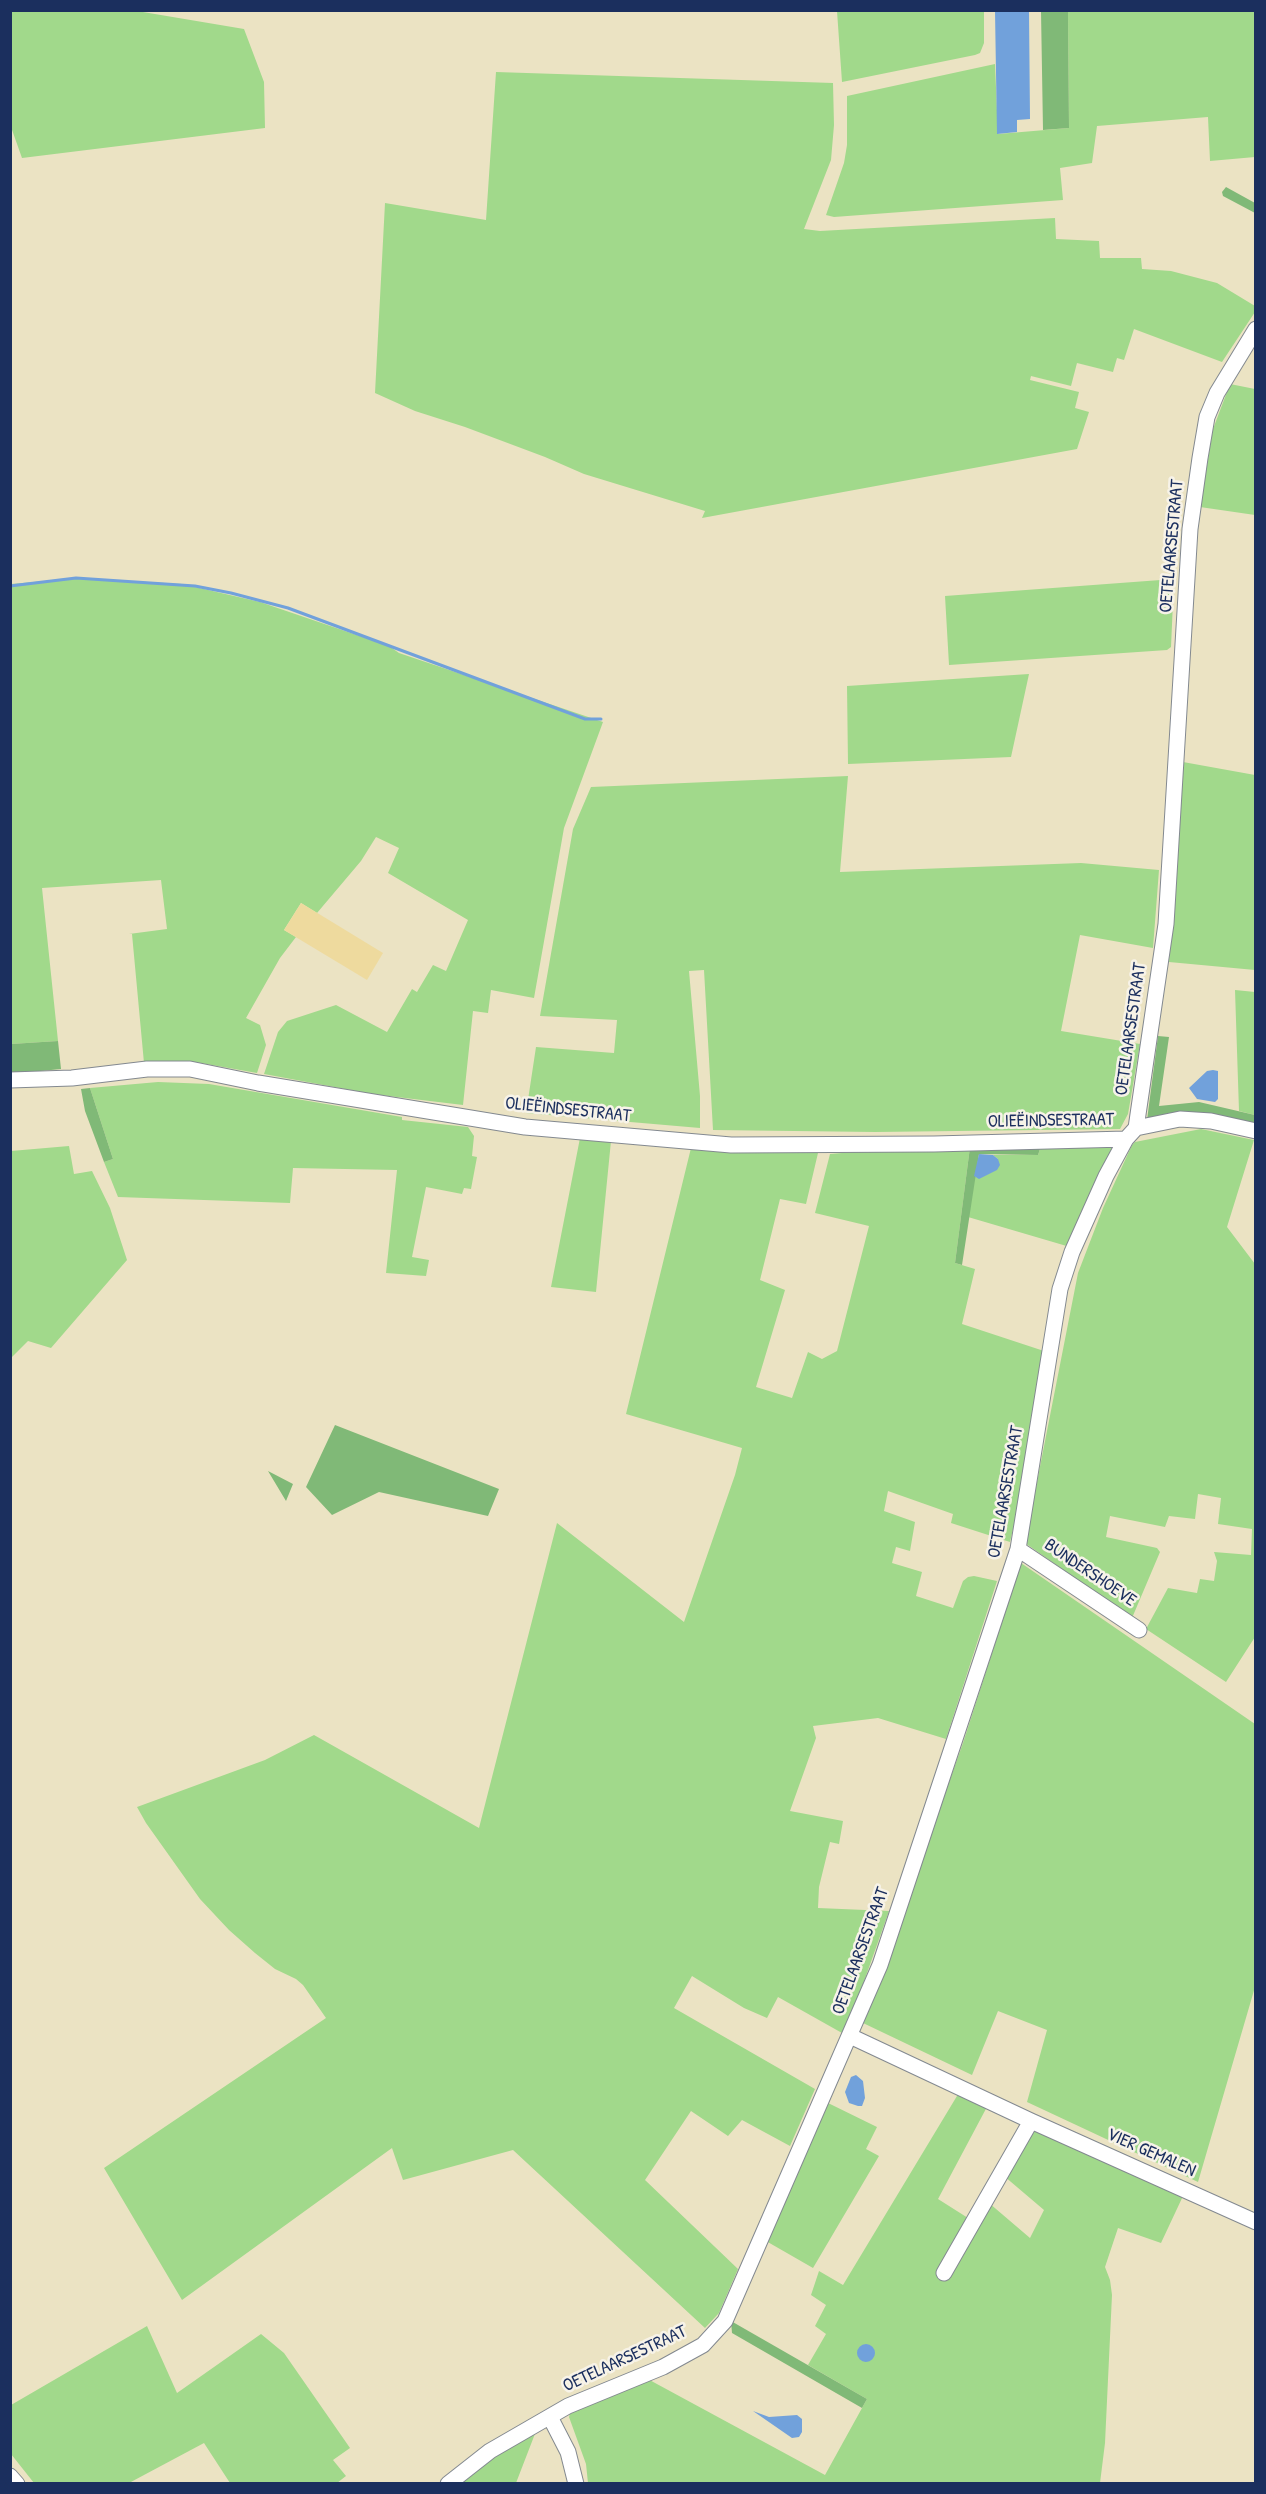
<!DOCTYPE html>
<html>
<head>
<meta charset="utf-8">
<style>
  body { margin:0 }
  #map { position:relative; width:1266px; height:2494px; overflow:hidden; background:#ebe3c3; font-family:"Patrick Hand",sans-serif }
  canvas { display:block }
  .frame { position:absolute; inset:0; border:12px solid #1b2f5e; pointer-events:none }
</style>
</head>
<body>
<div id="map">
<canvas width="1266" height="2494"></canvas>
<div class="frame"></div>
</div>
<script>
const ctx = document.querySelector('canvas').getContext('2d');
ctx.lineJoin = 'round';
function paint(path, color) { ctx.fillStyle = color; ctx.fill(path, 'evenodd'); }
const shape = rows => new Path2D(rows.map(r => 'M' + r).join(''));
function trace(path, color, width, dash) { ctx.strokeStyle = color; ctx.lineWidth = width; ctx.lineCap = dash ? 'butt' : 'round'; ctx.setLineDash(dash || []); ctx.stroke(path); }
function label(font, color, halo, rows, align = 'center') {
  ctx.font = font + ' "Patrick Hand",sans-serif'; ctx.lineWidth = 5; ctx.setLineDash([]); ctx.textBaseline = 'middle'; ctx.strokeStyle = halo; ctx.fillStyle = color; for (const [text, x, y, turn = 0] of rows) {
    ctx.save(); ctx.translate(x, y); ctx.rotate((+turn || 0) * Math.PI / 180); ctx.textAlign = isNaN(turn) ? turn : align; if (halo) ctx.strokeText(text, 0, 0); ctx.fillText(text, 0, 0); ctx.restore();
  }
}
paint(shape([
  [11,10,137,11,244,29,264,82,265,128,22,158,11,127],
  [837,11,984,11,984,43,980,53,975,55,842,82],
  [1068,11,1255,11,1255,157,1210,161,1208,117,1097,126,1092,163,1060,168,1063,200,834,217,826,215,844,163,847,145,847,96,995,64,998,134,1069,128],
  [496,72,833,83,834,125,831,160,804,229,820,231,1055,218,1056,239,1099,241,1100,258,1141,258,1142,269,1171,271,1217,283,1255,306,1255,312,1222,362,1134,329,1124,360,1117,358,1113,372,1077,363,1071,386,1031,376,1030,380,1079,392,1075,408,1089,412,1077,449,702,518,705,511,584,474,545,457,465,427,415,411,375,393,385,203,486,220],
  [1230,384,1255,389,1255,515,1200,507,1213,429],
  [79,578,182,584,260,602,389,646,399,653,603,722,564,828,534,998,491,990,488,1013,473,1011,463,1105,372,1094,264,1074,278,1032,287,1021,336,1005,387,1032,412,989,417,992,433,965,446,971,468,920,388,873,399,848,376,837,361,861,317,913,301,903,284,930,296,937,280,958,246,1018,260,1025,266,1045,257,1073,195,1062,144,1063,132,934,129,934,167,929,161,880,42,888,58,1041,11,1044,11,584],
  [1174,579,1171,647,1167,650,949,665,945,596],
  [1029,674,1011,757,848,764,847,686],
  [1183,762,1255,775,1255,970,1169,962],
  [848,776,840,872,1081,863,1159,870,1153,948,1080,935,1061,1031,1140,1044,1128,1114,1120,1129,875,1132,713,1130,704,970,689,971,700,1096,700,1128,526,1113,536,1047,614,1053,617,1020,540,1016,573,829,591,787],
  [1235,990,1255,992,1255,1115,1239,1111],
  [158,1082,209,1084,402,1117,402,1120,468,1127,474,1136,472,1156,477,1157,471,1189,464,1188,462,1194,426,1187,412,1257,429,1260,426,1276,386,1273,397,1170,293,1168,290,1203,118,1197,104,1162,113,1159,90,1088],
  [1201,1129,1254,1140,1227,1227,1255,1264,1255,1637,1226,1682,1146,1629,1168,1588,1197,1593,1200,1579,1214,1581,1217,1561,1214,1552,1251,1555,1252,1529,1218,1524,1221,1498,1198,1494,1195,1519,1169,1516,1165,1527,1110,1516,1106,1537,1157,1548,1160,1552,1132,1618,1025,1543,1078,1273,1103,1208,1132,1145,1135,1142],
  [580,1138,611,1141,596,1292,551,1287],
  [69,1146,74,1174,92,1171,110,1208,127,1260,51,1348,28,1341,11,1358,11,1151],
  [1041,1146,1114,1146,1114,1150,1070,1247,968,1217,974,1176,979,1178,998,1159,993,1155,1038,1155],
  [970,1147,955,1263,975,1269,962,1324,1047,1352,1014,1525,1010,1542,951,1523,953,1514,888,1491,884,1511,915,1522,910,1551,896,1547,892,1563,922,1572,916,1596,953,1608,963,1581,968,1577,974,1576,997,1581,946,1739,878,1718,813,1726,816,1738,790,1811,843,1821,839,1844,830,1842,819,1887,818,1908,889,1911,856,2004,842,2033,778,1997,767,2018,744,2008,692,1976,674,2008,815,2089,790,2146,742,2120,728,2136,691,2111,645,2180,738,2269,719,2313,705,2328,513,2150,403,2180,392,2148,182,2300,104,2168,326,2018,303,1985,296,1979,275,1969,255,1953,229,1930,200,1899,146,1823,137,1807,265,1760,314,1735,479,1828,557,1523,684,1622,735,1475,742,1448,626,1414,691,1148,818,1153,806,1204,780,1199,760,1280,785,1290,756,1387,792,1398,808,1352,822,1359,837,1351,869,1226,815,1213,830,1154,902,1148],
  [1021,1563,1255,1724,1255,1987,1198,2182,1027,2102,1047,2030,998,2011,972,2075,863,2023,963,1743],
  [960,2091,988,2105,938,2199,968,2218,989,2203,1030,2238,1044,2210,1004,2176,1032,2127,1183,2196,1161,2243,1118,2228,1105,2267,1110,2280,1112,2295,1105,2443,1100,2483,588,2483,586,2464,569,2417,571,2410,644,2377,825,2475,867,2399,808,2365,826,2334,815,2326,826,2305,811,2295,819,2271,843,2285],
  [826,2102,877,2127,866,2149,879,2156,813,2268,766,2241],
  [147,2326,177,2393,261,2334,284,2353,350,2448,333,2460,346,2476,337,2483,230,2483,204,2443,129,2483,34,2483,11,2454,11,2405],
  [538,2426,516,2483,452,2484]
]), '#a1d98b');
paint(shape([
  [1041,11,1068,11,1069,128,1043,130],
  [1226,187,1255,203,1255,213,1223,196,1222,192],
  [1158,1036,1169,1037,1159,1106,1199,1102,1255,1115,1255,1125,1147,1120],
  [58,1041,61,1069,11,1074,11,1044],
  [90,1088,113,1159,104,1162,85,1111,81,1089],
  [1041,1146,1038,1155,979,1154,962,1265,955,1263,970,1147],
  [335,1425,499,1489,488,1516,379,1492,332,1515,306,1487],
  [268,1471,293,1484,286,1501],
  [731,2321,867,2399,862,2408,732,2333]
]), '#80b977');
paint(shape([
  [301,903,383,953,367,980,284,930]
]), '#eeda9e');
paint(shape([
  [995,11,1029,11,1030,119,1017,120,1017,132,997,134],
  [1213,1070,1218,1071,1218,1099,1215,1102,1197,1099,1189,1088,1207,1071],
  [979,1154,993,1155,998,1159,1000,1165,997,1170,979,1179,974,1176],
  [856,2075,863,2081,865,2098,862,2106,858,2106,849,2103,845,2092,851,2077],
  '857 2353a9 9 0 1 1 18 0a9 9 0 1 1-18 0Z',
  [753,2411,769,2417,797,2415,802,2419,802,2432,799,2437,792,2438]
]), '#71a1db');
trace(shape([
  [10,586,76,578,195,586,231,593,288,608,585,719,601,719]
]), '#71a1db', 3);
const minor = shape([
  [10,1080,72,1078,147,1069,190,1069,258,1083,525,1127,731,1145,934,1144,1126,1139],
  [1136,1128,1180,1119,1211,1121,1256,1131],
  [1018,1549,1139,1630],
  [850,2036,1031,2121,1256,2222],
  [944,2273,1031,2121],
  [550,2417,568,2452,576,2484],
  [10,2476,17,2484],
  [448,2484,490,2451,568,2406,663,2367,703,2345,725,2321,880,1965,1018,1549,1060,1289,1072,1252,1106,1176,1126,1139,1136,1128,1166,924,1190,529,1200,458,1207,417,1217,393,1256,329]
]);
trace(minor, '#838990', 17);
trace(minor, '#fff', 15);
label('18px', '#1b2f5e', '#f7f3e8', [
  ["OETELAARSESTRAAT",1172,546,-85],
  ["OETELAARSESTRAAT",1131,1029,-82],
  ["OLIEËINDSESTRAAT",568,1110,6],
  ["OLIEËINDSESTRAAT",1051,1121,-1],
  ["OETELAARSESTRAAT",1006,1492,-80],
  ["BUNDERSHOEVE",1090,1573,34],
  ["OETELAARSESTRAAT",861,1951,-70],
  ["VIER GEMALEN",1151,2153,24],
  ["OETELAARSESTRAAT",625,2359,-25]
]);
</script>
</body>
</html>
